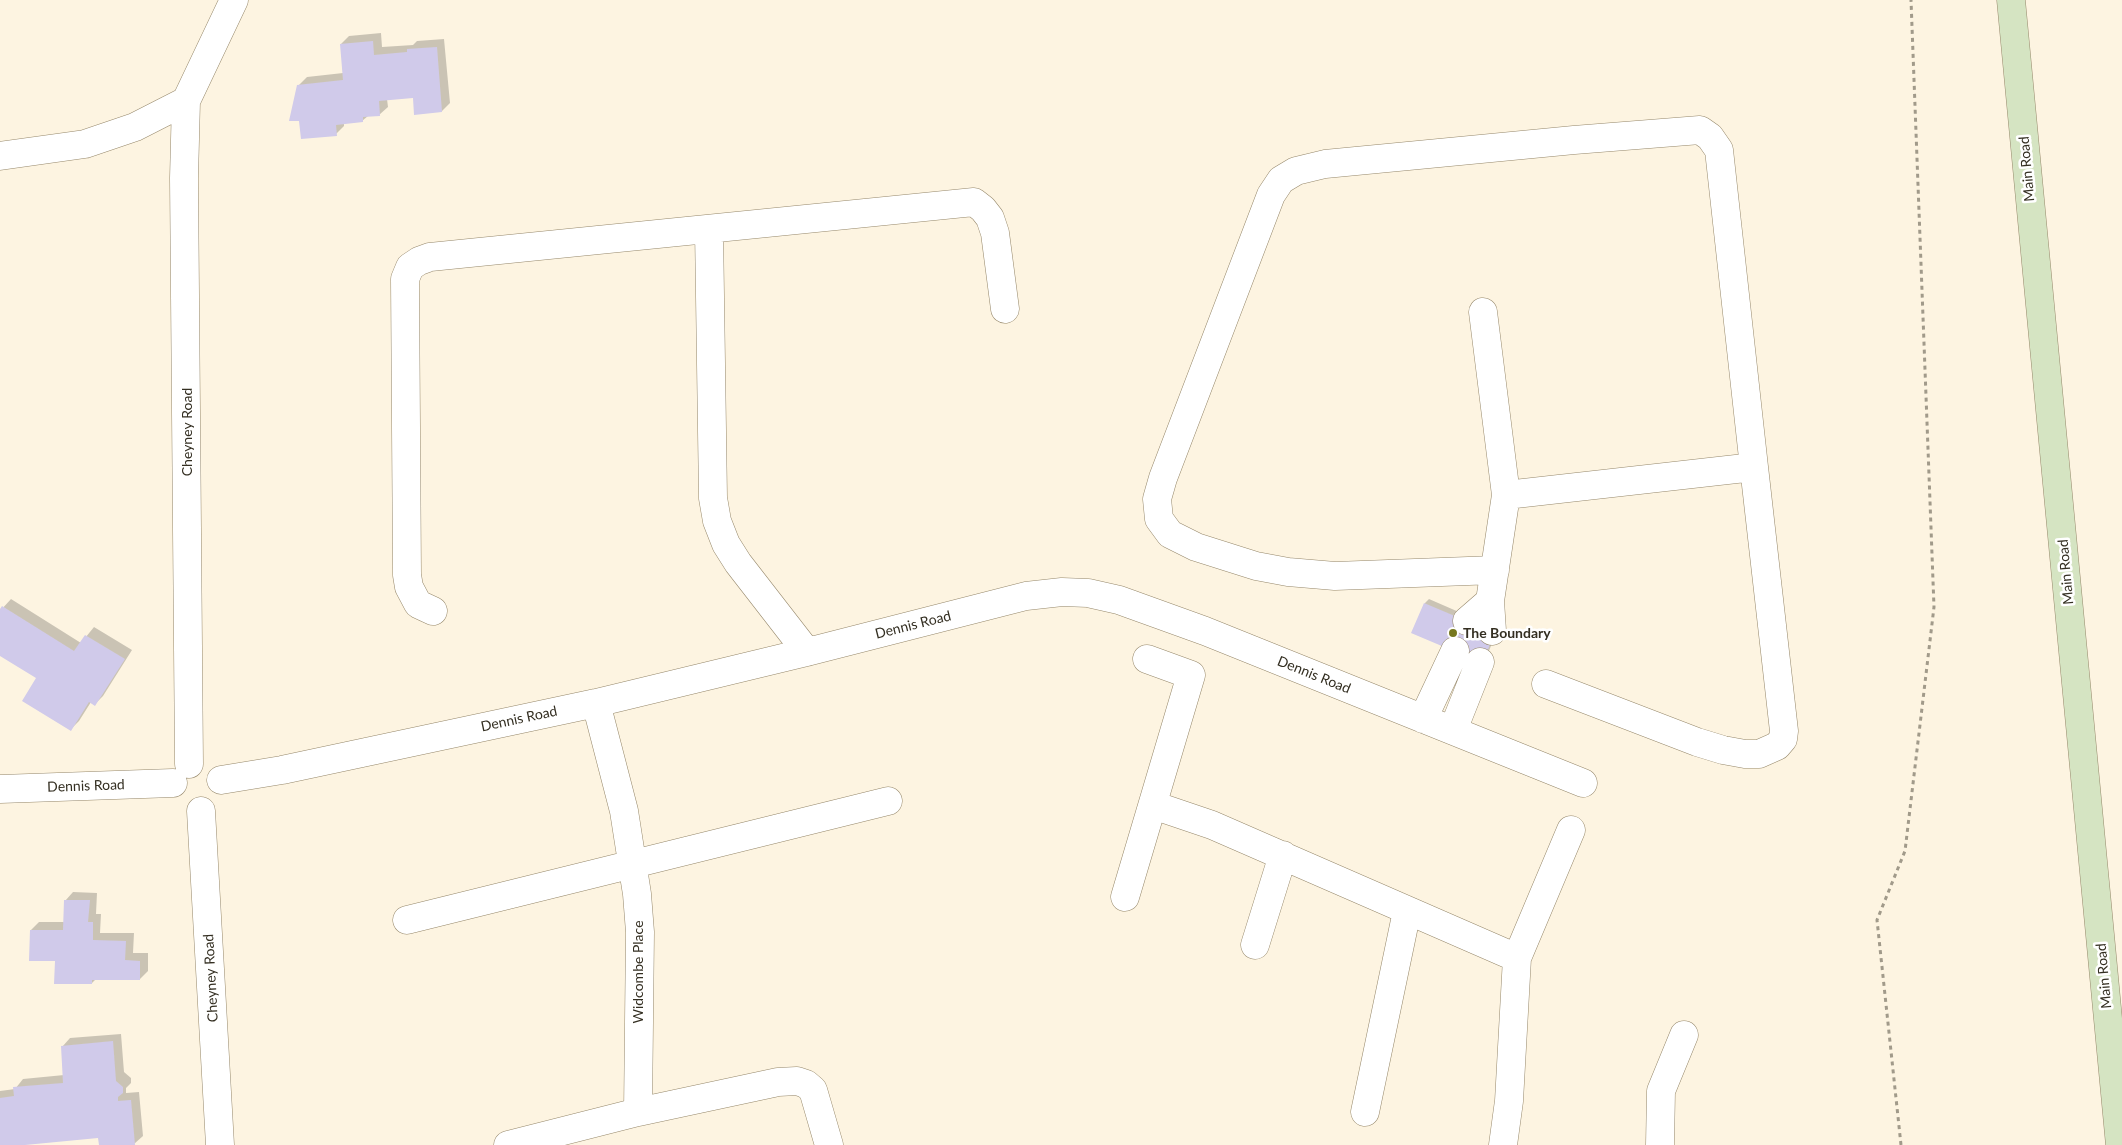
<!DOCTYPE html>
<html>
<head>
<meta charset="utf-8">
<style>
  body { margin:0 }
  canvas { display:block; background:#fdf4e1 }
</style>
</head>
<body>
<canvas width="2122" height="1145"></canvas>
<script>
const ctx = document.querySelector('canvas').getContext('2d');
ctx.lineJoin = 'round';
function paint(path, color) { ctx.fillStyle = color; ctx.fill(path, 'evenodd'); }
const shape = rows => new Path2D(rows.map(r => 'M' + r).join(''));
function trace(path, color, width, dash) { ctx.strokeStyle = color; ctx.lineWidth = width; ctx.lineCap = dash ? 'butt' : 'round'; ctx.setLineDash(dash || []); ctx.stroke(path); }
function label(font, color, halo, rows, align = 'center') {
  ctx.font = font + ' Lato,sans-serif'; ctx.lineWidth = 5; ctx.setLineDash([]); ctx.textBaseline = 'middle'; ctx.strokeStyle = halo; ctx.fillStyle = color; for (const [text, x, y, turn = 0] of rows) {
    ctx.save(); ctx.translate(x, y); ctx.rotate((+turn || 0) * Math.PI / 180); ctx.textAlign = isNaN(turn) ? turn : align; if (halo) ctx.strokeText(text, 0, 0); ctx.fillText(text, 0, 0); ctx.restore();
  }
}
paint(shape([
  [381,33,382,47,413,45,417,41,444,39,450,103,442,111,414,97,387,99,388,107,379,115,368,116,362,121,344,123,344,126,336,134,299,85,307,77,343,73,341,44,349,36],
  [11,599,81,643,94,627,132,650,103,696,95,704,91,702,79,721,71,729,38,678,0,654,0,611],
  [1429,599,1498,629,1486,658,1413,632,1425,603],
  [73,892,97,893,96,914,101,914,100,933,134,933,133,953,148,953,148,971,140,979,96,979,92,983,56,960,31,930,39,922,64,922,65,901],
  [121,1034,124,1072,131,1078,131,1083,126,1088,126,1093,139,1092,143,1136,134,1144,100,1145,99,1137,0,1145,0,1091,15,1089,23,1079,64,1075,62,1047,70,1038]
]), '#0003');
paint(shape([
  [373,41,374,55,407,52,407,49,437,47,442,112,414,115,413,98,379,101,380,116,363,117,363,122,336,125,337,136,301,139,299,121,289,121,297,85,343,80,340,44],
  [1424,603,1495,633,1482,663,1411,633],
  [2,606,74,651,85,635,125,659,95,706,89,702,71,731,22,701,36,678,0,656,0,609],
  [64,900,90,900,88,922,93,922,93,940,126,941,125,960,140,961,140,980,92,980,92,984,54,984,55,961,29,961,30,930,63,930],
  [113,1041,116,1081,123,1087,123,1093,118,1097,118,1101,131,1100,135,1145,99,1145,98,1138,25,1145,0,1145,0,1098,14,1096,13,1087,63,1083,61,1046]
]), '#d0caea');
const minor = shape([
  [0,156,85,144,135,127,186,101],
  [709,229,713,498,717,521,726,544,738,563,807,652],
  [1483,312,1506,495,1490,601,1492,631],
  [1495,570,1335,576,1288,572,1256,566,1196,547,1170,534,1159,519,1157,499,1163,478,1271,195,1281,180,1296,171,1325,164,1574,140,1700,130,1710,137,1719,150,1754,467,1506,495],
  [433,611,418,604,409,587,407,575,405,279,410,267,419,261,430,257,974,202,983,209,990,218,995,233,1005,309],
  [1467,621,1490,601],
  [1546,684,1697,742,1723,750,1745,754,1759,754,1777,746,1783,739,1784,731,1754,467],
  [1423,719,1455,651],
  [1453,730,1480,662],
  [189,764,184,178,186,101,234,0],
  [221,780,282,770,596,703,807,652,1026,596,1062,592,1088,593,1119,600,1205,631,1583,783],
  [0,789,173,783],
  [1153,805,1212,825,1517,958,1509,1101,1503,1145],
  [201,811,220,1145],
  [1125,897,1191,675,1147,659],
  [407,920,888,801],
  [1255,945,1283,855],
  [1517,958,1571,830],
  [638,1112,778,1082,797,1081,806,1084,813,1090,829,1145],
  [1365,1112,1407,911],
  [508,1145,638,1112,640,932,637,894,624,811,596,703],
  [1660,1145,1661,1091,1684,1035]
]);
const secondary = shape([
  [2011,0,2120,1145]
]);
trace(minor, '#96886b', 29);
trace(secondary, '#96886b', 29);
trace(shape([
  [1901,1145,1877,920,1905,851,1934,607,1911,0]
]), '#a19a8a', 3, [4, 4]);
trace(minor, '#fff', 28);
trace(secondary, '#d5e4c2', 28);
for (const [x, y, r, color] of [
  [1453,633,5,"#76771e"]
]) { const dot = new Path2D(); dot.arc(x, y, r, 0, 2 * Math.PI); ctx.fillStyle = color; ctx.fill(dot); trace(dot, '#fff', 2); }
label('14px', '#342f22', '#fff', [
  ["Main Road",2027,169,-95],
  ["Cheyney Road",187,432,-90],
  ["Main Road",2066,572,-95],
  ["Dennis Road",913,625,-14],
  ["Dennis Road",1314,675,22],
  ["Dennis Road",519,719,-12],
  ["Dennis Road",86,786,-2],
  ["Widcombe Place",638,972,-90],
  ["Main Road",2104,976,-95],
  ["Cheyney Road",211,978,-93]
]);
label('bold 14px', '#342f22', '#fff', [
  ["The Boundary",1463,633]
], 'left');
</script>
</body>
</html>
